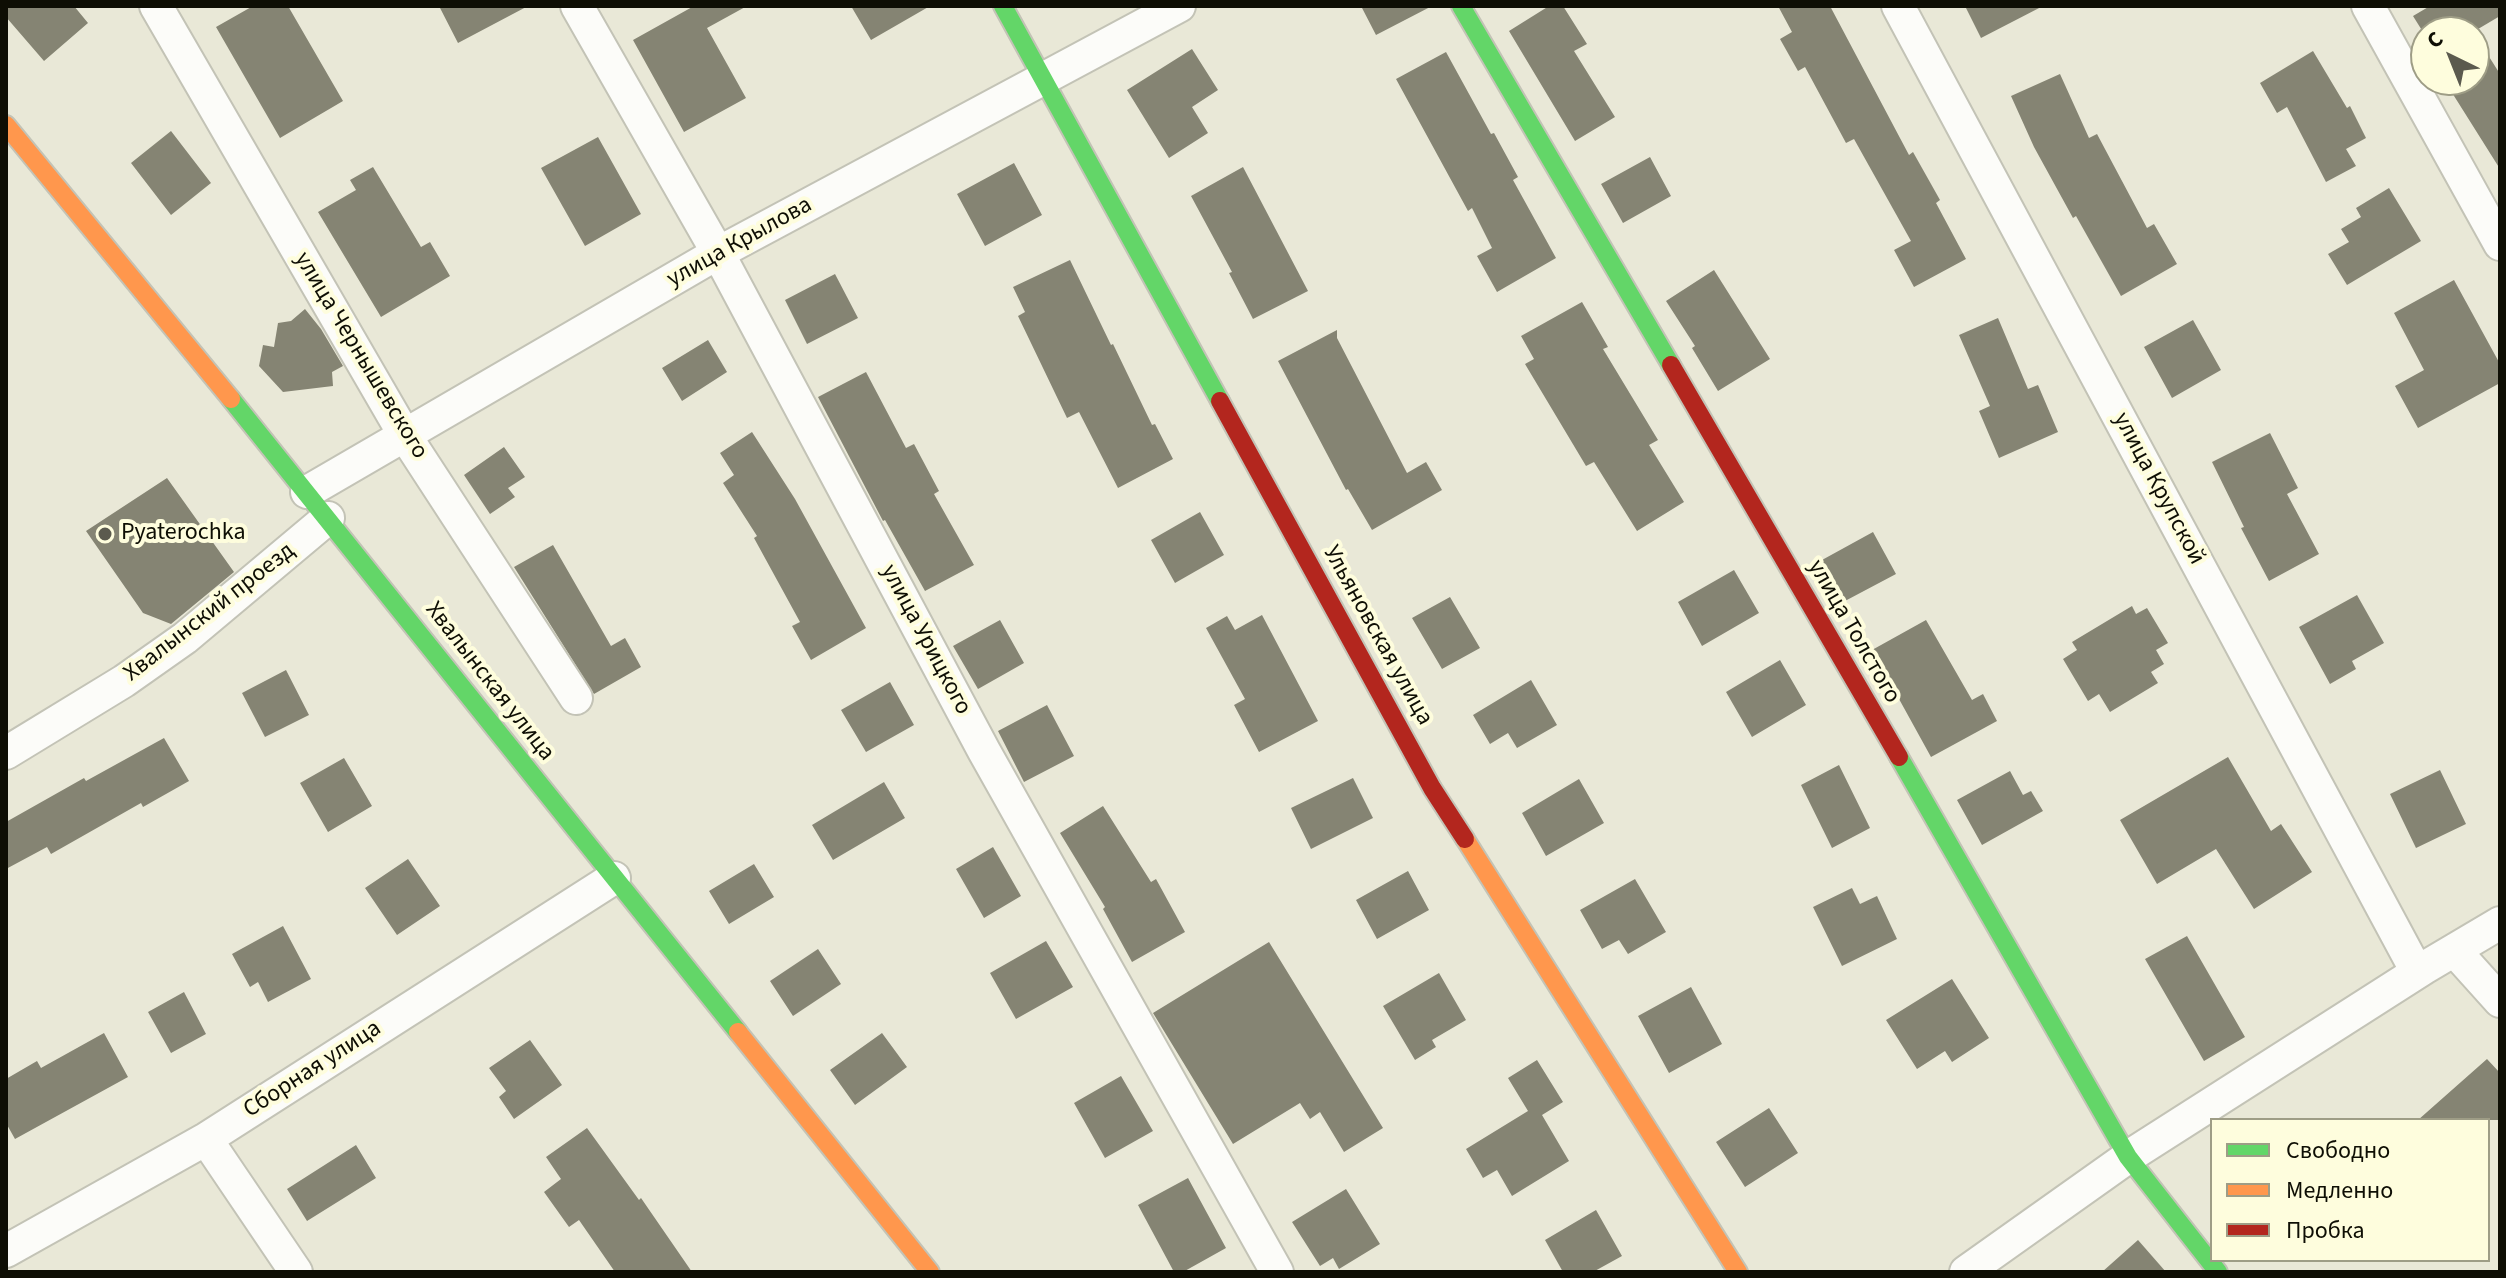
<!DOCTYPE html>
<html>
<head>
<meta charset="utf-8">
<style>
  body { margin:0 }
  #map { position:relative; width:2506px; height:1278px; overflow:hidden; background:#e9e8d7; font-family:"Source Sans 3",sans-serif }
  canvas { display:block }
  .frame { position:absolute; inset:0; border:8px solid #0e0e04; pointer-events:none }
  .legend { position:absolute; left:2210px; top:1118px; width:280px; height:144px; box-sizing:border-box; background:#fefddd; border:2px solid #9e9d86; margin:0; padding:10px 14px; list-style:none; font-size:24px; color:#0e0e04 }
  .legend li { display:flex; align-items:center; gap:16px; height:40px }
  .legend b { width:40px; border:2px solid #9e9d86 }
  .north { position:absolute; left:2410px; top:16px; width:80px; height:80px; box-sizing:border-box; background:#fefddd; border:2px solid #9e9d86; border-radius:50%; rotate:317deg; font-size:22px; font-weight:700; line-height:32px; text-align:center; color:#0e0e04 }
  .north::after { content:''; display:block; margin:auto; width:28px; height:36px; background:#5b5a4e; clip-path:polygon(50% 0,100% 100%,50% 72%,0 100%) }
</style>
</head>
<body>
<div id="map">
<canvas width="2506" height="1278"></canvas>
<div class="frame"></div>
<ul class="legend">
<li><b style="height:10px;background:#63d668"></b>Свободно</li>
<li><b style="height:10px;background:#ff974d"></b>Медленно</li>
<li><b style="height:10px;background:#b3261e"></b>Пробка</li>
</ul>
<div class="north">С</div>
</div>
<script>
const ctx = document.querySelector('canvas').getContext('2d');
ctx.lineJoin = 'round';
function paint(path, color) { ctx.fillStyle = color; ctx.fill(path, 'evenodd'); }
const shape = rows => new Path2D(rows.map(r => 'M' + r).join(''));
function trace(path, color, width, dash) { ctx.strokeStyle = color; ctx.lineWidth = width; ctx.lineCap = dash ? 'butt' : 'round'; ctx.setLineDash(dash || []); ctx.stroke(path); }
function label(font, color, halo, rows, align = 'center') {
  ctx.font = font + ' "Source Sans 3",sans-serif'; ctx.lineWidth = 8; ctx.setLineDash([]); ctx.textBaseline = 'middle'; ctx.strokeStyle = halo; ctx.fillStyle = color; for (const [text, x, y, turn = 0] of rows) {
    ctx.save(); ctx.translate(x, y); ctx.rotate((+turn || 0) * Math.PI / 180); ctx.textAlign = isNaN(turn) ? turn : align; if (halo) ctx.strokeText(text, 0, 0); ctx.fillText(text, 0, 0); ctx.restore();
  }
}
paint(shape([
  [6,6,74,6,88,23,44,61,6,17],
  [253,6,288,6,343,101,280,138,216,27],
  [439,6,528,6,458,43],
  [694,6,747,6,707,28,746,98,684,132,633,40],
  [851,6,930,6,871,40],
  [1361,6,1432,6,1376,35],
  [1549,6,1563,6,1587,44,1574,51,1615,117,1575,141,1509,31],
  [1778,6,1830,6,1909,155,1913,152,1940,200,1936,203,1966,259,1914,287,1894,250,1911,241,1854,139,1846,143,1805,67,1798,71,1780,39,1792,32],
  [1965,6,2043,6,1981,38],
  [2430,6,2500,6,2500,16,2473,32,2423,32,2413,16],
  [2474,33,2500,74,2500,169,2444,80,2474,80],
  [1192,49,1218,90,1192,107,1208,133,1169,158,1127,90],
  [2313,51,2347,108,2350,106,2366,138,2346,149,2356,166,2326,182,2287,107,2277,113,2260,83],
  [1446,52,1491,134,1494,133,1518,177,1513,180,1556,258,1497,292,1477,256,1492,248,1472,208,1468,211,1396,79],
  [2060,74,2089,138,2097,134,2147,228,2154,224,2177,264,2121,296,2076,216,2073,218,2034,147,2011,96],
  [171,131,211,183,171,215,131,163],
  [598,137,641,214,585,246,541,168],
  [1650,157,1671,196,1623,223,1601,184],
  [1014,163,1042,215,985,246,957,194],
  [373,167,421,247,430,242,450,276,381,317,318,212,356,190,350,180],
  [1243,167,1308,291,1253,319,1229,273,1232,272,1191,196],
  [2389,188,2421,241,2347,285,2328,254,2349,242,2341,229,2361,217,2356,208],
  [1070,260,1111,345,1113,344,1152,425,1155,424,1173,459,1118,488,1079,412,1067,418,1018,316,1025,312,1013,287],
  [1714,270,1770,359,1718,391,1692,348,1695,346,1666,301],
  [835,274,858,318,807,344,785,300],
  [2454,280,2500,364,2500,383,2418,428,2395,386,2424,370,2394,313],
  [1582,302,1608,347,1603,349,1658,440,1649,445,1684,502,1637,531,1594,462,1586,466,1525,364,1534,359,1521,336],
  [305,309,321,329,343,366,332,372,333,386,283,392,259,366,263,345,274,347,278,323,291,321],
  [1998,318,2028,389,2038,385,2058,432,1999,458,1979,411,1990,406,1959,335],
  [2193,320,2221,370,2172,398,2144,347],
  [1337,330,1337,338,1407,473,1426,462,1442,490,1372,530,1348,489,1346,490,1278,361],
  [708,340,727,372,682,401,662,368],
  [866,372,906,448,914,444,939,491,934,494,974,565,925,591,885,520,883,521,818,397],
  [752,432,795,499,866,628,811,660,792,626,800,622,754,538,757,536,723,483,734,475,720,453],
  [2270,433,2298,488,2287,494,2319,554,2269,581,2241,528,2244,527,2212,462],
  [504,447,525,477,508,488,515,497,490,514,464,475],
  [167,478,234,572,171,624,143,613,86,531],
  [1200,512,1224,555,1175,583,1151,540],
  [1873,532,1896,574,1845,601,1822,560],
  [553,545,611,646,625,638,641,667,594,694,514,567],
  [1734,570,1759,613,1702,646,1678,602],
  [2357,595,2384,643,2352,661,2356,669,2330,684,2299,627],
  [1450,597,1480,648,1442,669,1412,618],
  [2132,606,2136,614,2147,608,2168,643,2156,650,2164,664,2151,672,2158,683,2110,712,2099,694,2088,701,2063,659,2077,650,2072,642],
  [1262,615,1318,721,1259,752,1234,705,1245,699,1206,628,1227,616,1235,630],
  [1000,620,1024,663,978,689,953,646],
  [1926,620,1972,700,1983,694,1997,721,1931,757,1872,650],
  [1780,660,1806,705,1752,737,1726,692],
  [286,670,309,715,265,737,242,693],
  [1531,680,1557,725,1517,748,1508,733,1490,744,1473,715],
  [890,682,914,725,866,752,841,710],
  [1047,705,1074,756,1024,782,998,731],
  [164,738,189,781,143,807,141,803,51,854,47,847,6,869,6,822,84,778,86,781],
  [2228,757,2271,831,2281,824,2312,872,2254,909,2216,849,2157,884,2120,820],
  [344,758,372,806,328,832,300,783],
  [1839,765,1870,828,1832,848,1801,785],
  [2440,770,2466,824,2416,848,2390,794],
  [2010,771,2023,795,2031,791,2043,811,1982,845,1957,800],
  [1353,778,1373,818,1311,849,1291,808],
  [1579,779,1604,823,1546,856,1522,813],
  [884,782,905,818,833,860,812,825],
  [1103,806,1151,882,1156,879,1185,932,1132,962,1103,909,1105,907,1060,833],
  [993,847,1021,896,984,918,956,869],
  [408,859,440,906,397,935,365,888],
  [754,864,774,897,729,924,709,891],
  [1408,871,1429,910,1377,939,1356,900],
  [1635,879,1666,932,1628,954,1619,940,1602,949,1580,910],
  [1852,888,1860,904,1877,896,1897,939,1842,966,1813,907],
  [283,926,311,979,268,1002,258,982,250,987,232,954],
  [2187,936,2245,1037,2204,1061,2145,959],
  [1046,941,1073,987,1016,1019,990,973],
  [1269,942,1383,1128,1344,1152,1320,1112,1310,1119,1300,1103,1233,1144,1153,1013],
  [818,949,841,984,793,1016,770,981],
  [1439,973,1466,1020,1432,1040,1436,1047,1415,1060,1383,1006],
  [1952,979,1989,1038,1952,1062,1945,1051,1917,1069,1886,1020],
  [1691,987,1722,1044,1669,1073,1638,1016],
  [184,992,206,1034,171,1053,148,1012],
  [104,1033,128,1077,15,1139,6,1123,6,1079,37,1061,41,1068],
  [882,1033,907,1067,855,1105,830,1070],
  [530,1040,562,1085,514,1119,499,1097,506,1091,489,1068],
  [2487,1059,2500,1073,2500,1120,2418,1120],
  [1537,1060,1563,1102,1542,1115,1569,1161,1512,1196,1497,1170,1483,1178,1466,1149,1528,1111,1508,1078],
  [1121,1076,1153,1131,1105,1158,1074,1103],
  [1769,1108,1798,1153,1745,1187,1716,1142],
  [587,1128,639,1200,641,1198,692,1272,615,1272,579,1220,569,1227,544,1192,561,1179,546,1157],
  [356,1145,376,1178,307,1221,287,1189],
  [1188,1178,1226,1248,1183,1272,1174,1272,1138,1205],
  [1346,1189,1380,1244,1339,1269,1333,1258,1320,1266,1292,1222],
  [1596,1210,1622,1256,1593,1272,1563,1272,1545,1240],
  [2138,1240,2166,1272,2102,1272]
]), '#858473');
const street = shape([
  [156,6,404,434,576,698],
  [577,6,718,253,984,751,1277,1272],
  [1898,6,2417,972],
  [2368,6,2500,244],
  [307,492,718,253,1179,6],
  [6,753,124,681,185,638,328,518],
  [2455,951,2500,1001],
  [206,1139,296,1272],
  [6,1251,206,1139,614,878],
  [1966,1272,2128,1157,2424,968,2500,923]
]);
const fast = shape([
  [1003,6,1220,401],
  [1461,6,1671,365],
  [231,399,738,1032],
  [1899,757,2128,1157,2218,1272]
]);
const slow = shape([
  [6,125,231,399],
  [1465,839,1738,1272],
  [738,1032,930,1272]
]);
const jam = shape([
  [1671,365,1899,757],
  [1220,401,1432,788,1465,839]
]);
trace(street, '#c3c3b6', 36);
trace(fast, '#c3c3b6', 22);
trace(slow, '#c3c3b6', 22);
trace(jam, '#c3c3b6', 22);
trace(street, '#fcfcf9', 32);
trace(fast, '#63d668', 18);
trace(slow, '#ff974d', 18);
trace(jam, '#b3261e', 18);
for (const [x, y, r, color] of [
  [105,534,8,"#5b5a4e"]
]) { const dot = new Path2D(); dot.arc(x, y, r, 0, 2 * Math.PI); ctx.fillStyle = color; ctx.fill(dot); trace(dot, '#fefddd', 3); }
label('24px', '#0e0e04', '#fefddd', [
  ["улица Крылова",740,243,-29],
  ["улица Чернышевского",360,356,59],
  ["улица Крупской",2158,489,62],
  ["Хвалынский проезд",210,613,-38],
  ["улица Толстого",1853,632,60],
  ["Ульяновская улица",1377,636,61],
  ["улица Урицкого",925,640,62],
  ["Хвалынская улица",489,682,52],
  ["Сборная улица",313,1070,-33]
]);
label('24px', '#0e0e04', '#fefddd', [
  ["Pyaterochka",121,534]
], 'left');
</script>
</body>
</html>
